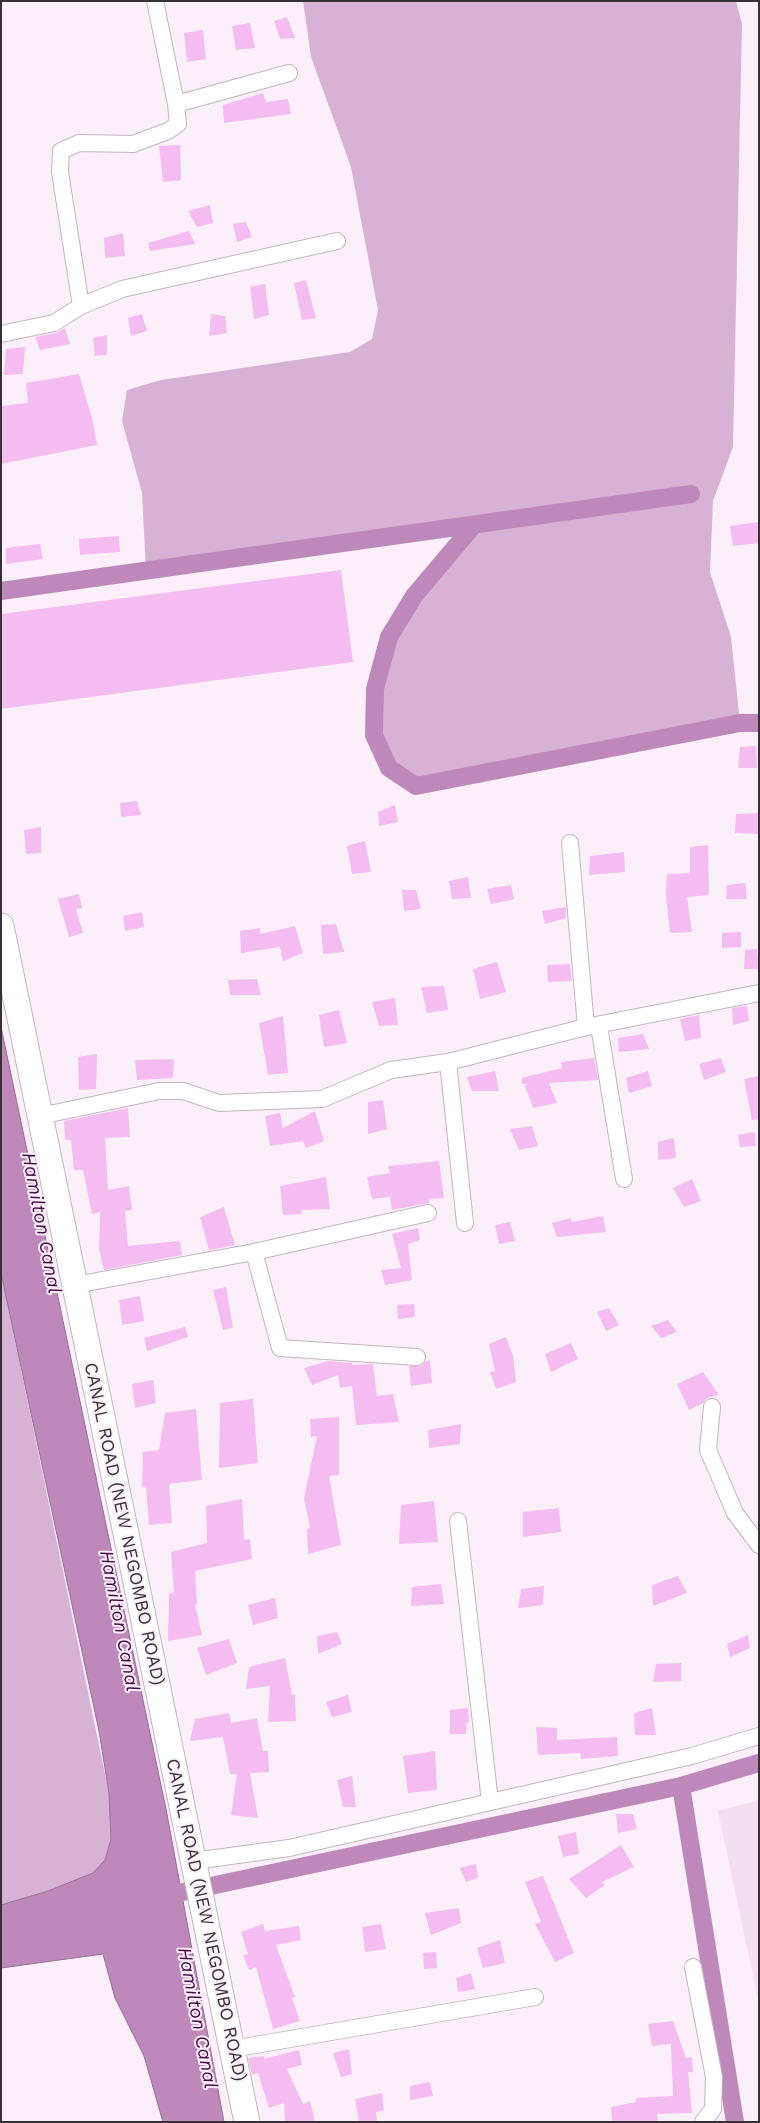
<!DOCTYPE html>
<html>
<head>
<meta charset="utf-8">
<style>
  body { margin:0 }
  #map { position:relative; width:760px; height:2123px; overflow:hidden; background:#fbeffa; font-family:"Work Sans",sans-serif }
  canvas { display:block }
  .frame { position:absolute; inset:0; border:2px solid #363136; pointer-events:none }
</style>
</head>
<body>
<div id="map">
<canvas width="760" height="2123"></canvas>
<div class="frame"></div>
</div>
<script>
const ctx = document.querySelector('canvas').getContext('2d');
ctx.lineJoin = 'round';
function paint(path, color) { ctx.fillStyle = color; ctx.fill(path, 'evenodd'); }
const shape = rows => new Path2D(rows.map(r => 'M' + r).join(''));
function trace(path, color, width, dash) { ctx.strokeStyle = color; ctx.lineWidth = width; ctx.lineCap = dash ? 'butt' : 'round'; ctx.setLineDash(dash || []); ctx.stroke(path); }
function label(font, color, halo, rows, align = 'center') {
  ctx.font = font + ' "Work Sans",sans-serif'; ctx.lineWidth = 4; ctx.setLineDash([]); ctx.textBaseline = 'middle'; ctx.strokeStyle = halo; ctx.fillStyle = color; for (const [text, x, y, turn = 0] of rows) {
    ctx.save(); ctx.translate(x, y); ctx.rotate((+turn || 0) * Math.PI / 180); ctx.textAlign = isNaN(turn) ? turn : align; if (halo) ctx.strokeText(text, 0, 0); ctx.fillText(text, 0, 0); ctx.restore();
  }
}
paint(shape([
  [759,1800,759,2004,718,1811]
]), '#f2e0f0');
paint(shape([
  [303,1,736,1,742,24,733,447,713,501,710,572,731,637,740,723,416,786,389,768,374,735,375,689,389,637,414,596,472,526,146,570,142,493,122,421,127,390,161,380,350,352,372,339,378,310,351,167,311,57],
  [1,1273,109,1793,111,1839,105,1861,93,1873,48,1891,1,1905]
]), '#d8b2d5');
const water = shape([
  [1,1027,166,1809,224,2122,163,2122,144,2056,115,1998,103,1954,1,1968,1,1905,48,1891,93,1873,105,1860,111,1839,109,1793,99,1731,1,1273,1,1027]
]);
paint(water, '#be88bb');
trace(water, '#956e93', 1);
trace(shape([
  [473,526,414,596,389,637,375,689,374,735,389,768,416,786,740,723,759,723],
  [1,591,691,494],
  [681,1786,735,2122],
  [159,1897,681,1786,759,1763]
]), '#be88bb', 18);
paint(shape([
  [287,17,295,38,280,39,274,21],
  [250,23,255,48,236,50,232,26],
  [203,30,206,59,187,62,184,33],
  [263,93,266,102,288,99,291,114,224,123,223,105],
  [180,145,181,180,163,182,159,146],
  [210,205,213,223,197,227,188,211],
  [246,222,252,237,237,242,233,224],
  [189,231,195,244,150,251,148,243],
  [123,233,125,256,105,258,104,238],
  [306,280,316,318,302,320,294,283],
  [265,284,269,315,254,319,250,287],
  [142,314,147,331,131,336,128,318],
  [211,314,225,316,227,333,209,336],
  [65,328,70,344,40,350,35,337,56,333],
  [107,335,107,355,95,356,93,338],
  [25,347,23,374,4,375,6,349],
  [79,374,93,422,97,445,1,464,1,406,28,403,26,383],
  [759,522,759,543,733,546,730,526],
  [119,536,120,552,80,555,79,539],
  [40,544,43,559,6,564,6,548],
  [341,570,353,662,1,709,1,614],
  [756,746,757,768,738,768,740,747],
  [137,801,141,815,121,817,120,803],
  [395,805,398,822,379,826,378,812],
  [759,813,759,834,735,833,736,814],
  [41,827,41,853,26,854,24,830],
  [365,841,371,872,352,874,347,846],
  [708,845,709,895,687,897,692,932,670,933,666,896,667,874,690,873,690,847],
  [624,852,625,872,589,875,590,856],
  [468,877,471,898,452,899,449,881],
  [745,883,747,899,726,899,727,885],
  [511,885,514,899,491,904,487,889],
  [402,890,416,890,421,909,404,911],
  [79,894,82,908,76,909,83,933,69,937,58,899],
  [566,907,566,918,545,924,542,911],
  [142,912,144,927,125,931,123,916],
  [336,924,344,952,323,954,321,925],
  [295,926,303,953,283,961,280,947,241,953,240,931,260,928,260,934],
  [741,932,741,947,722,948,722,933],
  [757,949,759,969,744,969,745,950],
  [497,962,506,992,480,999,473,969],
  [570,964,572,981,548,982,547,965],
  [257,979,261,995,230,995,228,980],
  [444,986,448,1010,427,1013,421,987],
  [395,998,398,1025,379,1026,372,1002],
  [747,1006,749,1021,733,1025,732,1008],
  [339,1010,347,1043,324,1047,319,1015],
  [699,1015,701,1038,685,1041,680,1019],
  [283,1016,288,1073,268,1075,259,1023],
  [643,1034,649,1049,619,1052,618,1038],
  [97,1054,96,1089,79,1090,78,1057],
  [594,1058,598,1080,549,1083,557,1103,533,1108,525,1086,527,1084,522,1084,522,1078,562,1068,561,1062],
  [721,1058,726,1072,704,1080,699,1064],
  [174,1059,173,1078,137,1080,135,1060],
  [495,1071,499,1091,472,1091,467,1077],
  [648,1071,652,1086,629,1093,626,1078],
  [759,1076,759,1119,752,1120,744,1079],
  [383,1100,387,1129,368,1134,368,1102],
  [128,1108,130,1137,105,1138,108,1190,129,1186,132,1210,125,1211,128,1246,180,1241,182,1255,104,1270,99,1249,100,1212,92,1214,83,1170,74,1170,71,1140,65,1140,64,1121],
  [315,1111,324,1141,306,1148,303,1141,270,1146,265,1116,280,1113,283,1128],
  [532,1126,538,1146,519,1150,510,1129],
  [755,1132,756,1146,740,1147,738,1135],
  [674,1138,676,1158,658,1160,658,1142],
  [439,1161,444,1198,429,1199,429,1203,392,1210,390,1197,372,1199,367,1177,390,1173,388,1166],
  [326,1177,330,1209,301,1210,302,1214,283,1215,280,1186],
  [692,1179,701,1201,684,1207,673,1188],
  [224,1207,235,1245,209,1250,200,1217],
  [603,1216,606,1232,557,1237,552,1223,571,1218,572,1222],
  [510,1222,515,1241,499,1244,495,1225],
  [418,1228,420,1240,408,1244,412,1280,385,1285,381,1270,401,1268,392,1234],
  [226,1287,233,1328,223,1330,213,1290],
  [140,1296,144,1321,122,1325,119,1300],
  [414,1304,415,1317,398,1319,397,1305],
  [609,1308,619,1325,606,1331,597,1312],
  [668,1320,677,1332,661,1338,651,1326],
  [185,1327,188,1337,147,1351,144,1338],
  [506,1337,513,1356,516,1382,496,1389,490,1372,495,1371,489,1344],
  [571,1343,578,1359,551,1372,545,1354],
  [430,1360,432,1383,411,1386,409,1366,421,1366,426,1361],
  [328,1361,352,1363,352,1365,373,1364,377,1396,393,1394,399,1422,356,1425,352,1386,340,1388,338,1375,312,1385,304,1368],
  [703,1372,719,1395,707,1398,703,1403,689,1410,677,1384],
  [153,1380,156,1403,135,1408,132,1384],
  [253,1399,258,1463,219,1468,220,1403],
  [196,1409,202,1480,169,1484,172,1523,149,1525,146,1487,142,1487,143,1452,159,1450,165,1413],
  [339,1417,339,1475,329,1476,341,1545,308,1554,307,1529,310,1528,304,1498,317,1436,311,1437,310,1419],
  [461,1424,460,1444,429,1448,428,1430],
  [242,1499,244,1540,250,1539,252,1559,195,1571,197,1604,195,1605,202,1635,168,1641,169,1594,174,1592,171,1552,207,1543,206,1506],
  [434,1501,438,1542,399,1544,401,1505],
  [559,1508,561,1532,523,1537,523,1512],
  [678,1576,687,1593,653,1606,652,1585],
  [441,1584,444,1604,411,1606,412,1587],
  [544,1586,543,1605,518,1608,521,1589],
  [275,1598,278,1618,253,1625,248,1605],
  [337,1632,342,1644,318,1654,317,1636],
  [748,1635,750,1648,730,1657,727,1644],
  [229,1639,237,1663,206,1675,197,1648],
  [285,1658,292,1695,295,1694,296,1721,268,1722,270,1686,246,1689,249,1667],
  [681,1663,681,1681,653,1682,656,1664],
  [348,1695,352,1712,332,1717,326,1702],
  [468,1708,469,1723,466,1723,466,1734,450,1734,450,1710],
  [652,1708,656,1735,635,1735,634,1713],
  [229,1713,231,1723,257,1718,263,1751,268,1751,269,1772,250,1773,258,1818,231,1815,237,1774,230,1774,223,1737,190,1741,195,1719],
  [536,1727,557,1728,557,1740,617,1737,618,1756,581,1759,580,1753,538,1755],
  [435,1751,437,1790,408,1793,403,1756],
  [352,1776,356,1807,343,1807,337,1780],
  [616,1814,633,1814,637,1829,618,1833],
  [576,1832,579,1854,563,1857,558,1836],
  [621,1845,634,1867,602,1882,605,1885,586,1898,569,1879],
  [476,1864,478,1878,466,1882,460,1868],
  [543,1876,574,1953,555,1962,535,1924,541,1922,525,1882],
  [459,1908,461,1923,431,1935,425,1913],
  [263,1924,265,1931,299,1926,301,1940,276,1945,295,1997,292,1998,300,2021,273,2029,256,1967,249,1970,243,1955,248,1954,241,1932],
  [381,1924,386,1949,365,1952,362,1927],
  [500,1940,505,1963,483,1968,477,1948],
  [436,1952,437,1968,424,1969,423,1953],
  [471,1973,475,1989,458,1992,456,1978],
  [673,2021,686,2058,692,2057,693,2072,688,2072,692,2113,657,2114,658,2122,612,2122,611,2107,636,2102,636,2098,673,2096,671,2044,652,2046,648,2024],
  [349,2049,352,2074,341,2077,333,2053],
  [299,2050,302,2065,287,2069,303,2104,310,2101,315,2122,285,2122,284,2103,269,2108,258,2073,252,2075,248,2058,264,2056,264,2059],
  [430,2082,433,2096,410,2100,410,2086],
  [382,2093,384,2110,376,2112,377,2122,359,2122,355,2099]
]), '#f5bcf1');
const minor = shape([
  [176,104,289,73],
  [81,306,60,172,61,151,79,143,133,144,168,131,178,124,176,104,155,1],
  [1,334,54,323,81,306,122,289,337,241],
  [570,843,586,1027],
  [599,1026,624,1179],
  [448,1062,465,1223],
  [40,1116,159,1091,183,1091,219,1103,322,1099,391,1070,448,1062,586,1027,759,993],
  [254,1252,280,1348,417,1357],
  [75,1285,254,1252,428,1213],
  [712,1407,708,1450,735,1513,759,1545],
  [458,1521,490,1802],
  [194,1861,289,1848,692,1756,759,1736],
  [693,1967,714,2077,713,2109,703,2122],
  [232,2049,535,1997]
]);
const primary = shape([
  [1,926,247,2122]
]);
trace(minor, '#c1b6c0', 18);
trace(primary, '#c1b6c0', 27);
trace(minor, '#fff', 16);
trace(primary, '#fff', 25);
label('18px', '#363136', '#fbeffa', [
  ["CANAL ROAD (NEW NEGOMBO ROAD)",124,1524,78],
  ["CANAL ROAD (NEW NEGOMBO ROAD)",206,1920,78]
]);
label('italic 19px', '#4a064a', '#fbeffa', [
  ["Hamilton Canal",41,1223,79],
  ["Hamilton Canal",119,1621,79],
  ["Hamilton Canal",197,2018,79]
]);
</script>
</body>
</html>
